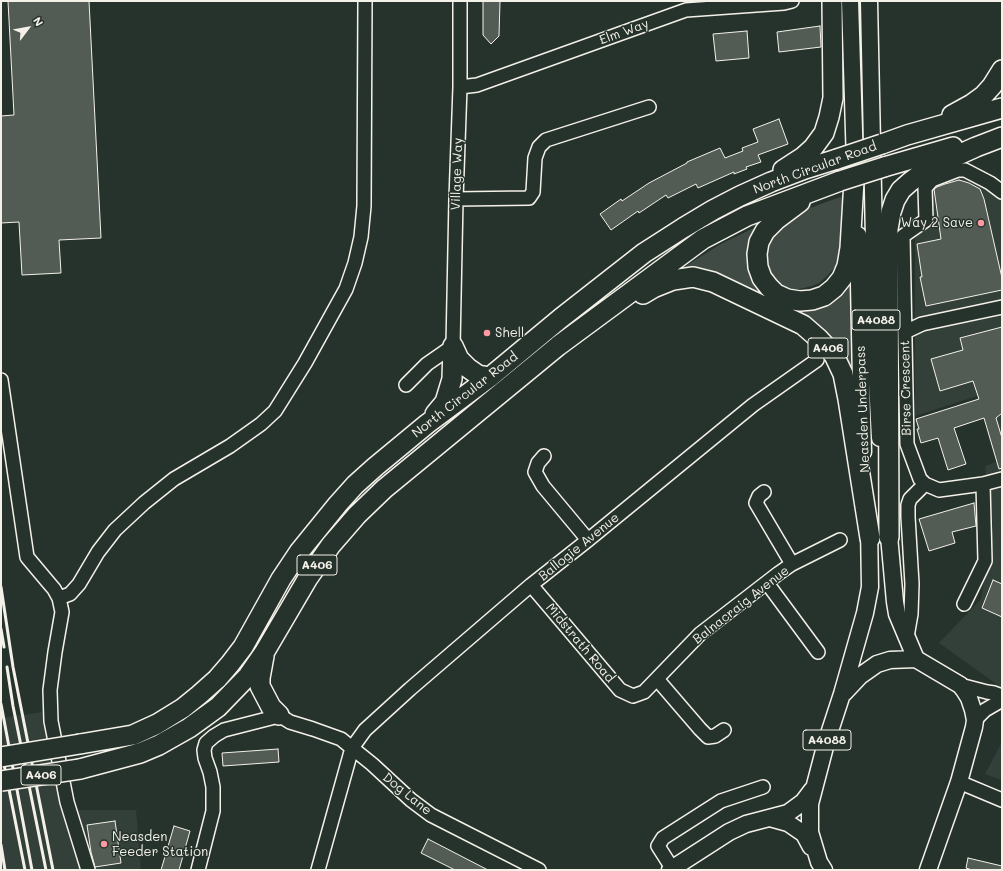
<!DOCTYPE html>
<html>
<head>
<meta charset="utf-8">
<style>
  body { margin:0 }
  #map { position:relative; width:1003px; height:871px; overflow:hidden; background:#26332d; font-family:Mali,sans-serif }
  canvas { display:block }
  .frame { position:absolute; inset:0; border:2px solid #f4f1e8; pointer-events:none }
  .north { position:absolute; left:8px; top:8px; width:40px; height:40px; -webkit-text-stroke:3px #26332d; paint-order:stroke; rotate:58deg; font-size:11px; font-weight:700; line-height:16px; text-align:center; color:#f4f1e8 }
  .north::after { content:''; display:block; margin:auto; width:14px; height:18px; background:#f4f1e8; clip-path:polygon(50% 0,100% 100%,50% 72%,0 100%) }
</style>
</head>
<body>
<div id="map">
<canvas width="1003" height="871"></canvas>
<div class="frame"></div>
<div class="north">N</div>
</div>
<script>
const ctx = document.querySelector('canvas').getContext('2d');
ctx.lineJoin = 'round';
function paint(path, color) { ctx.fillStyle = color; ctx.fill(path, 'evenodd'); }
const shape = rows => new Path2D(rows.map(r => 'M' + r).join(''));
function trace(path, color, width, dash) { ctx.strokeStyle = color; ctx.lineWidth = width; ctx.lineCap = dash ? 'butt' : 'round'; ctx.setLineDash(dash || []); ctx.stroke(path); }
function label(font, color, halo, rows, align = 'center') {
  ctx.font = font + ' Mali,sans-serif'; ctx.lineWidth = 3; ctx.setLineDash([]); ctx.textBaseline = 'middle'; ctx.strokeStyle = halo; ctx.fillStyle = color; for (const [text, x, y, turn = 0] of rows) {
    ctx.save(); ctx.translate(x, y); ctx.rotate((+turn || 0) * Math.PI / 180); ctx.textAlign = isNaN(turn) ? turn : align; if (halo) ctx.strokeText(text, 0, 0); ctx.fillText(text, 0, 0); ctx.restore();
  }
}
paint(shape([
  [960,172,1002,192,1002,688,939,643,981,599,993,527,985,466,996,462,977,396,915,416,915,232,931,182],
  [57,710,74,810,136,810,141,870,1,870,1,718],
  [1002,742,1002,780,985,774]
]), '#333f39');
paint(shape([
  [843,196,844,201,841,253,835,267,827,276,819,283,812,286,795,290,788,290,781,287,775,282,763,259,767,240,799,212],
  [756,227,751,238,776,302,852,278,852,366,849,365,845,357,678,272,689,264,719,245]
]), '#414b45');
const building = shape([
  [8,1,89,1,101,238,59,240,61,273,22,275,19,222,1,223,1,116,14,115,8,1],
  [483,1,500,1,499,36,491,44,483,35,483,1],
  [820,26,821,47,779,52,777,32,820,26],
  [747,31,749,58,716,61,713,34,747,31],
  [779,119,788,144,758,155,761,162,746,167,747,169,734,174,734,172,698,188,696,184,668,198,666,195,639,213,638,211,611,230,600,214,621,199,622,201,649,183,687,163,687,162,720,148,725,158,743,151,742,148,758,142,753,129,779,119],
  [959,180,969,183,980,189,984,199,1002,278,1002,290,926,306,920,277,922,277,917,244,941,239,934,189,937,187,945,184,959,180],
  [1002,327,1002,413,996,418,1002,438,1002,468,999,469,984,418,954,428,966,464,948,470,938,438,921,443,917,429,919,429,916,419,979,399,973,381,940,391,931,359,963,350,960,338,1002,327],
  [974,503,976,526,952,532,955,543,929,551,919,519,974,503],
  [993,580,1002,584,1002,617,982,608,993,580],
  [278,749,279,762,223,766,222,753,278,749],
  [115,821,121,863,95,867,91,852,87,825,115,821],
  [174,826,190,831,179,870,161,870,174,826],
  [428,839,488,870,455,870,421,853,428,839],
  [968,858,1002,866,1001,870,972,870,966,868,968,858]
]);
paint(building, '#525c55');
trace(building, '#f4f1e8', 1);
const minor = shape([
  [460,87,477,85,686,10,784,3,792,1],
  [1002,192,990,183,965,170,958,170,932,180,925,188,926,220,903,236,907,444,920,479,925,484,939,490,983,484,1002,479],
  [456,199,529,198,533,192,535,158,539,147,546,140,649,107],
  [905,332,922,324,1002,307],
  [1,380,27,557,48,582,54,589,59,598],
  [406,385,427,364,453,346,456,199,460,87,460,1],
  [544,456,538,463,535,472,543,486,588,540],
  [764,492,759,496,756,503,792,564],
  [767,583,818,652],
  [531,585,620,690,633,696,644,692,700,634,779,573,792,564,840,540],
  [964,604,985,561,983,484],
  [907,637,911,614,912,584,908,517,908,505,910,499,925,484],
  [657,679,700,729,708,737,715,736,724,730],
  [960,685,987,692,994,693,1002,696],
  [975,720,985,710,997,703,1002,696],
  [959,782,1002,800],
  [672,868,658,846,663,838,721,801,763,787],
  [88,870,67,802,51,721,50,690,55,652,62,612,59,598,70,594,79,584,98,552,115,530,144,503,174,479,230,446,261,424,275,411,305,363,346,289,355,263,361,237,364,206,365,1],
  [198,870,213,811,213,787,210,772,205,758,204,750,206,743,214,736,224,730,271,718,279,715,290,722,313,729,341,739,352,748,372,764,411,800,431,815,539,870],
  [318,870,352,748,365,730,410,689,531,585,588,540,753,405,817,360]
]);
const major = shape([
  [850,1,855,164],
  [869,1,877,382,880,438],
  [858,235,861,381,863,452],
  [888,525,895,602,897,614,916,659],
  [844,693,860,676,877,664,890,660,916,659,960,685,964,690,969,698,973,710,975,720,974,727,959,782,928,870],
  [770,818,788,823,804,834,811,847],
  [670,870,729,832,746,824,788,813,803,802,812,790],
  [824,870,819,862,810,832,810,804,826,743,842,694,865,613,870,587,869,527]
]);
const highway = shape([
  [952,115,972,104,983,96,992,86,1002,70],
  [882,144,907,135,1002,108],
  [884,167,953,147],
  [783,170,803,157,813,148,824,133,829,117,833,98,832,1],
  [800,202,776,220,765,231,759,242,757,254,758,267,762,278,769,287,776,294,787,299,800,301,812,300,824,296,834,288,842,278,847,266,850,248,855,164],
  [643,294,653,288,673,280,693,277,713,282,803,325,819,339,834,355,843,374,848,399,870,538],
  [453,346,459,359,468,368,478,375,490,377],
  [435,414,445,402,452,379,453,346],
  [889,537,888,229,891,212,895,200,901,190,910,182,922,173,936,165,976,147,1002,137],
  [264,656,260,678,260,686,271,707,279,715],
  [80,744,133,735,157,724,183,708,199,695,217,679,230,664,243,647,281,579,299,552,338,504,355,485,375,467,427,424,490,377,561,318,644,253,683,228,713,210,740,196,771,182,805,169,837,159],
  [80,769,140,753,159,745,189,728,218,707,248,676,264,653,308,578,331,545,357,515,384,489,558,346,703,239,747,216,840,181]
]);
trace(minor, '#f4f1e8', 16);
trace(major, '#f4f1e8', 19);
trace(highway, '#f4f1e8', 22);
trace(minor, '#26332d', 13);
trace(major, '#26332d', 16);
trace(highway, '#26332d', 19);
trace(shape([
  [1,587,13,667,53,870],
  [1,629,4,647],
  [7,667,13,706,46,870],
  [1,704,32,870],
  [1,749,25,870],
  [1,845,5,870]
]), '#f4f1e8', 3);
const highwayBridge = shape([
  [837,159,882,144],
  [840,181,884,167],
  [1,757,80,744],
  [1,781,80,769]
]);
trace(highwayBridge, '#f4f1e8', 22, []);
trace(highwayBridge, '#26332d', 19);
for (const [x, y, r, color] of [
  [981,223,4,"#ff9aa2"],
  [487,333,4,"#ff9aa2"],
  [104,844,4,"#ff9aa2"]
]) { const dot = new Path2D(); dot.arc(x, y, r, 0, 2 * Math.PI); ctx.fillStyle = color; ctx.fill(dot); trace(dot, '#26332d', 1.5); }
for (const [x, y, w] of [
  [876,320,48],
  [828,348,40],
  [317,565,40],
  [827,740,48],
  [41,775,40]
]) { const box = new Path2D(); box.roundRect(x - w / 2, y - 10, w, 20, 3); ctx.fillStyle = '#26332d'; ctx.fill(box); trace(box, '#f4f1e8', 1); }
label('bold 12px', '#f4f1e8', null, [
  ["A4088",876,320],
  ["A406",828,348],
  ["A406",317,565],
  ["A4088",827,740],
  ["A406",41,775]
]);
label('13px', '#f4f1e8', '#26332d', [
  ["Elm Way",624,32,-20],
  ["North Circular Road",815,168,-20],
  ["Village Way",457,174,-88],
  ["Birse Crescent",906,388,-91],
  ["North Circular Road",465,395,-38],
  ["Neasden Underpass",863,409,-92],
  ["Ballogie Avenue",579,547,-39],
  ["Balnacraig Avenue",741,605,-38],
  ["Midstrath Road",580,643,50],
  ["Dog Lane",407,794,39]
]);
label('13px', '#f4f1e8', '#26332d', [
  ["Way 2 Save",973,223,"right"],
  ["Shell",495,333],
  ["Neasden",112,837],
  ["Feeder Station",112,852]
], 'left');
</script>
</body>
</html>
